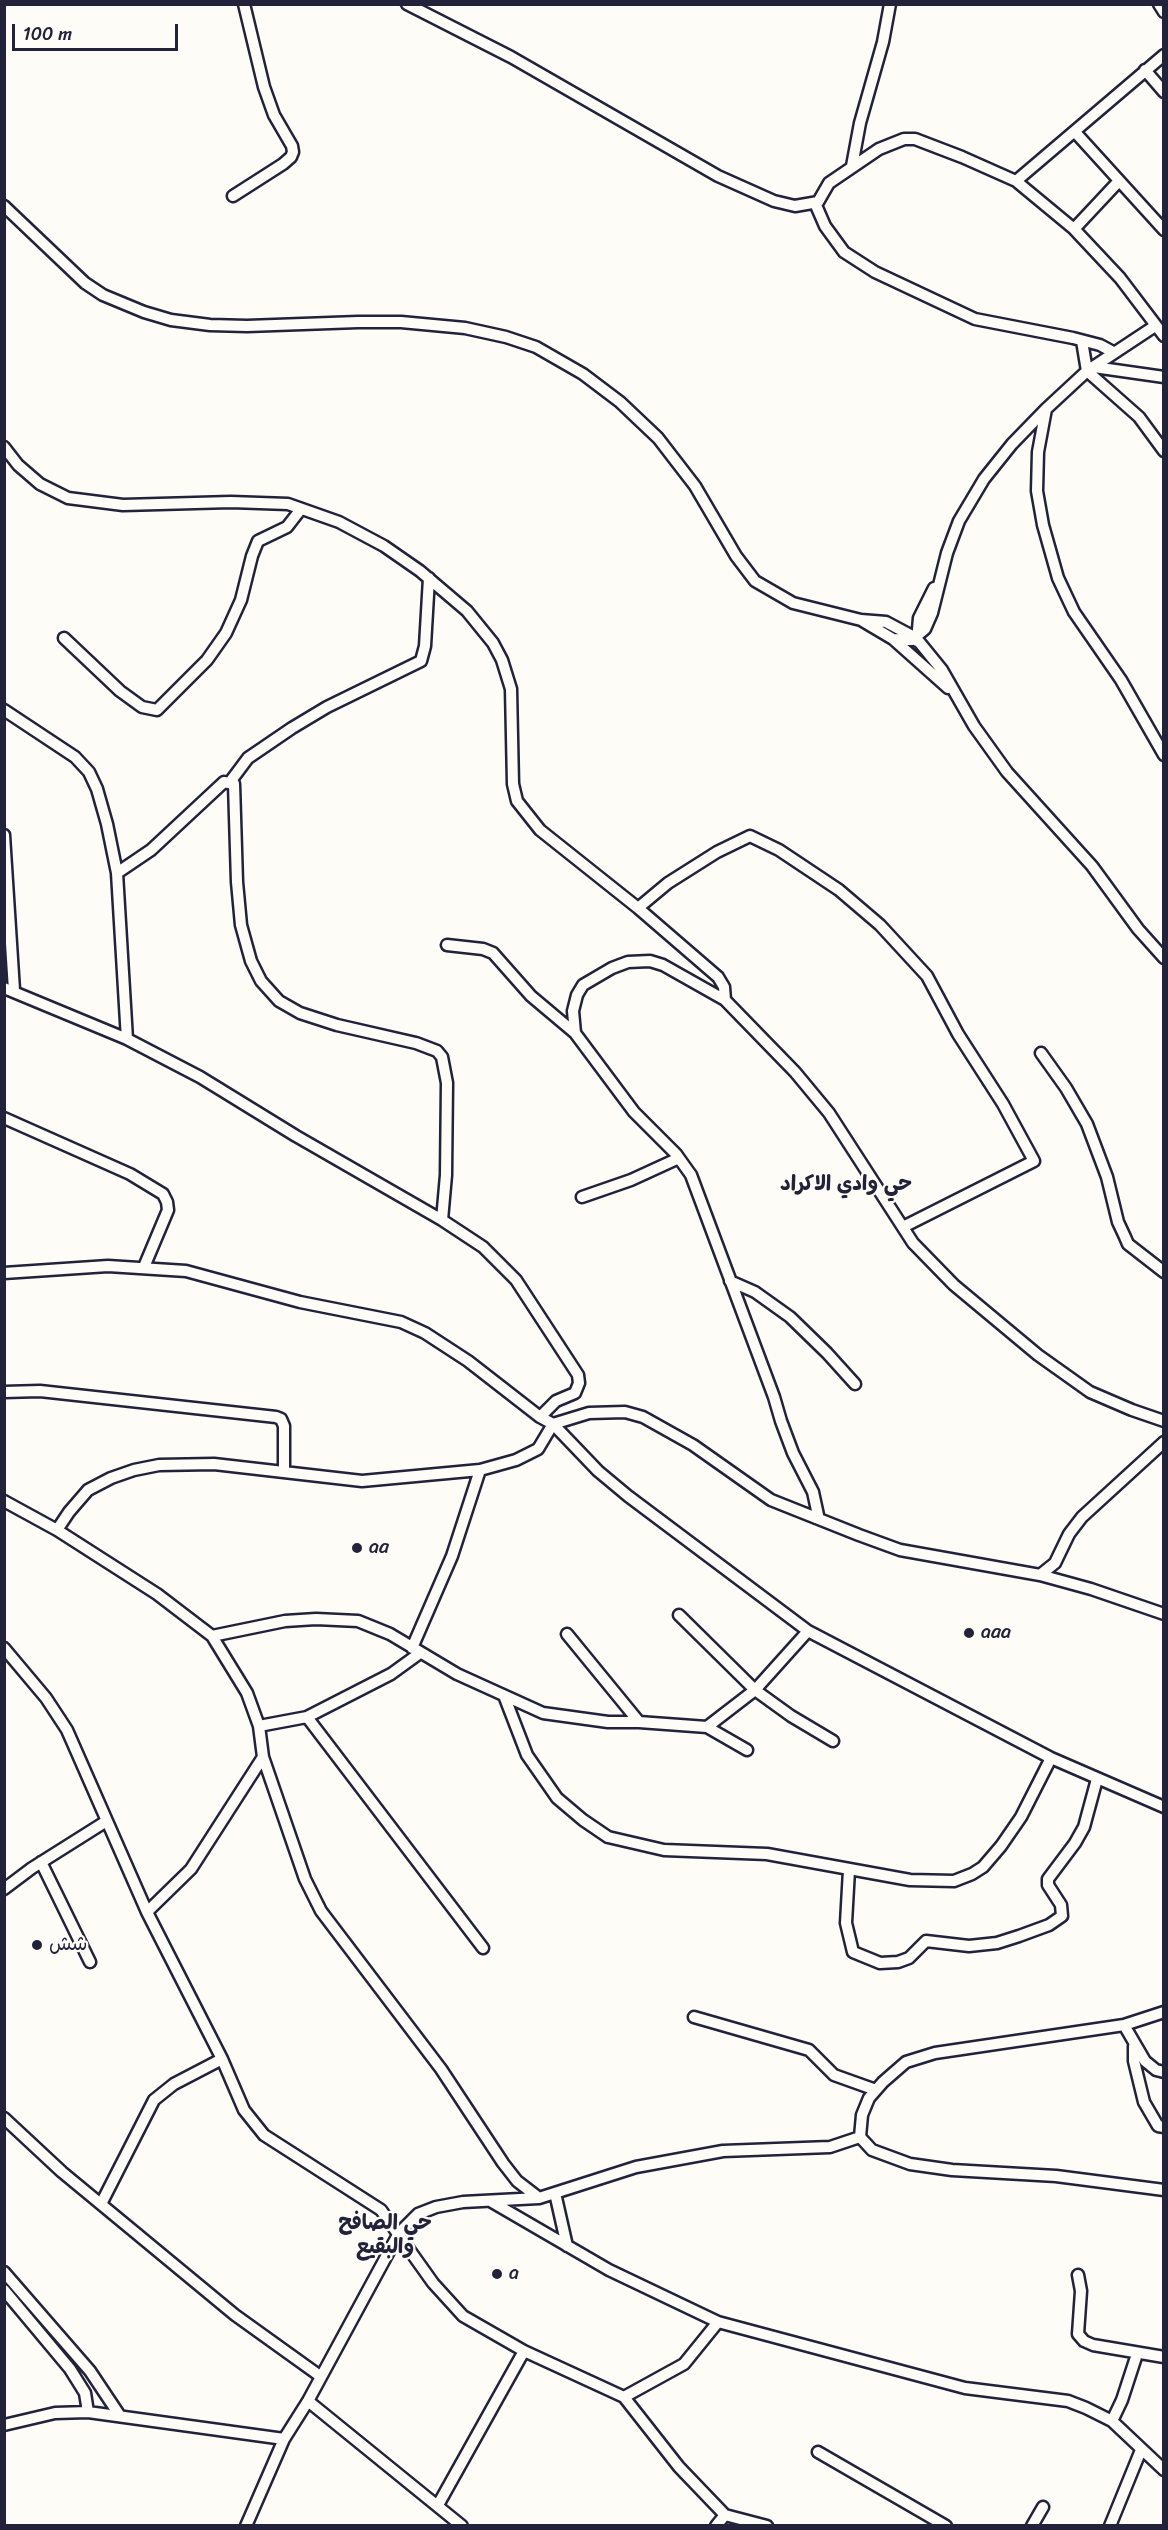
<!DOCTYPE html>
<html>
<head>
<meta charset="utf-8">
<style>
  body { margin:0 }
  #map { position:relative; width:1168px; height:2530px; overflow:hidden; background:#fdfcf7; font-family:Sriracha,sans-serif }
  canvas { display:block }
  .frame { position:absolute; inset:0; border:6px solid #22223b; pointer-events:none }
  .scale { position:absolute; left:12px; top:24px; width:166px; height:27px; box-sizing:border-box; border:3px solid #22223b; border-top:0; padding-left:8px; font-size:18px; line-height:21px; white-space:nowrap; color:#22223b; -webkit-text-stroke:4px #fdfcf7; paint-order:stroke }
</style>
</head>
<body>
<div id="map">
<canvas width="1168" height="2530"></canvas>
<div class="frame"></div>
<div class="scale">100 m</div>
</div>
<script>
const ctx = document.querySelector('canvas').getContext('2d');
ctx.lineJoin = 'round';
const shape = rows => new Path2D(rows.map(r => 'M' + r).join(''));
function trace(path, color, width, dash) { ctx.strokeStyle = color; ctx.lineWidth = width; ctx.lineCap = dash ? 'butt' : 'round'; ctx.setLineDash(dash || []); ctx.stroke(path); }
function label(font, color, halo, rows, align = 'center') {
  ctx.font = font + ' Sriracha,"Playpen Sans Arabic",sans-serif'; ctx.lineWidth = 4.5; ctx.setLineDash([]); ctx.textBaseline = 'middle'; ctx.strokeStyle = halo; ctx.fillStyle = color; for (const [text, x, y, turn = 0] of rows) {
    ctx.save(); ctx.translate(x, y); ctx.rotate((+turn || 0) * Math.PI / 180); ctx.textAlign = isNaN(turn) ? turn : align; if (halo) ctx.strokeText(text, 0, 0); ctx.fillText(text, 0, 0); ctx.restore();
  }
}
const minor = shape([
  [407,4,511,57,718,176,774,201,795,206,818,202,829,183,879,149,904,139,915,139,962,157,1016,181,1074,229,1120,278,1164,336],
  [1159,4,1164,12],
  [1145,70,1164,92],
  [1075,132,1164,230],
  [852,166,860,123,883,42,890,4],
  [1016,181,1164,55],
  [233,196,283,164,291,157,293,152,292,146,274,115,264,87,244,4],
  [815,203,825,226,844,252,875,272,975,319,1073,338,1100,345,1113,352],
  [4,206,85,283,103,295,144,312,171,320,210,325,247,326,358,322,401,322,465,328,506,337,536,347,583,374,620,402,658,438,695,486,736,556,755,581,793,603,861,620,886,622,916,638,942,670,974,726,1007,772,1092,866,1138,929,1164,958],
  [1074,229,1118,182],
  [1082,341,1087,371,1139,417,1164,451],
  [1094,367,1164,377],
  [1046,409,1038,452,1037,491,1043,525,1058,578,1074,612,1121,680,1164,755],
  [4,447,18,465,40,484,68,498,123,505,231,502,288,504,339,522,384,546,420,571,467,611,493,643,502,660,511,689,513,784,517,801,540,830,638,908,718,977,724,987,725,1000],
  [861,620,893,639,948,688],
  [64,638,120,691,142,707,157,710,207,660,226,633,241,600,252,556,258,541,287,527,301,509],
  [893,639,912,640,925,629,932,613,947,553,959,521,984,479,1012,444,1046,409,1087,371,1155,326],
  [917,641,919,618,934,588],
  [4,710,75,757,89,772,97,789,107,824,117,873,127,1039],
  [230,782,248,758,292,728,327,707,421,661,425,646,429,578],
  [4,835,14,990],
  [117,873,151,850,224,782,234,784,237,882,241,925,251,961,261,981,279,1001,300,1013,337,1025,416,1043,437,1051,442,1057,447,1083,446,1175,442,1220],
  [638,908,668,883,717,852,750,836,779,850,839,890,880,925,927,976,958,1034,1003,1104,1034,1161,903,1227],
  [447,945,483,949,493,953,531,996,575,1033],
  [4,988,127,1039,200,1077,296,1136,442,1220,483,1247,516,1280,578,1375,579,1383,575,1393,556,1401,540,1417],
  [1041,1053,1066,1088,1087,1124,1107,1177,1118,1222,1125,1237,1128,1244,1164,1272],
  [4,1118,130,1174,163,1194,167,1202,168,1210,144,1267],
  [582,1197,631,1180,679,1158],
  [4,1273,108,1266,186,1271,300,1302,401,1322,425,1333,468,1361,540,1417,553,1424,598,1471,628,1496,808,1631,1051,1758,1164,1807],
  [730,1281,755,1292,790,1317,827,1353,855,1384],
  [4,1392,40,1391,276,1417,281,1419,284,1426,284,1471],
  [4,1501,57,1530,157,1594,212,1636,247,1693,259,1726,263,1757,305,1879,321,1911,441,2069,503,2163,517,2181,539,2198],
  [816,1518,818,1515,813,1492,793,1453,781,1421,774,1397,691,1175,676,1154,634,1112,575,1033,573,1011,577,995,583,985,612,968,628,962,650,961,663,965,725,1000,795,1072,829,1113,913,1243,954,1285,1038,1355,1090,1392,1132,1410,1164,1421],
  [57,1530,69,1512,88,1490,111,1478,134,1470,159,1465,214,1464,362,1481,480,1470,516,1460,538,1449,553,1424,589,1413,625,1412,643,1417,693,1445,771,1500,859,1535,900,1550,1040,1575,1091,1589,1164,1614],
  [1040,1575,1055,1563,1069,1534,1082,1517,1164,1442],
  [679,1615,755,1690,791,1716,833,1741],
  [567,1634,639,1722],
  [212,1636,285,1621,316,1619,358,1621,390,1634,457,1674,543,1713,608,1722,639,1722,707,1727,755,1690,808,1631],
  [4,1648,46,1698,67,1730,147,1912,222,2059,244,2110,264,2135,381,2210,433,2283,463,2316,524,2351,624,2397,679,2467,725,2515,767,2526],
  [412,1648,452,1556,480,1470],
  [505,1698,527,1755,557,1798,583,1820,608,1837,664,1850,767,1854,910,1880,954,1881,972,1874,983,1867,1001,1846,1021,1817,1051,1758],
  [307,1717,483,1948],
  [259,1726,307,1717,391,1674,420,1653],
  [707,1727,747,1750],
  [41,1862,90,1962],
  [849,1870,846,1923,853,1952,880,1963,898,1962,909,1958,926,1941,969,1946,997,1943,1019,1936,1049,1925,1062,1916,1061,1905,1048,1885,1048,1879,1075,1843,1084,1827,1097,1779],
  [4,1889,32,1868,105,1822],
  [147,1912,191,1869,263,1757],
  [1164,2012,1124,2025,935,2053,906,2062,883,2082,869,2098,862,2115,860,2137,872,2150,910,2164,952,2170,1056,2176,1164,2190],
  [694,2017,809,2050,834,2075,876,2090],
  [1124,2025,1145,2061,1156,2070,1164,2072],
  [1134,2046,1134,2061,1144,2102,1158,2126,1164,2127],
  [4,2118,62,2172,235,2315,320,2376],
  [555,2193,567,2246],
  [492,2202,609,2270,718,2322,965,2388,1068,2401,1086,2408,1112,2421,1164,2470],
  [101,2204,154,2100,174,2084,222,2059],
  [4,2272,90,2371,120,2416],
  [1078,2275,1081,2291,1078,2334,1084,2341,1093,2345,1164,2357],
  [4,2290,70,2369,85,2393,88,2412],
  [624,2397,684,2364,718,2322],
  [308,2401,462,2526],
  [1112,2421,1122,2400,1137,2354],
  [4,2425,55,2413,88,2412,284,2439,308,2401,399,2233,418,2214,436,2207,463,2202,539,2198,636,2167,723,2151,830,2147,860,2137],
  [818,2452,946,2526],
  [438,2505,524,2351],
  [246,2526,284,2439],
  [716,2526,725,2515],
  [1032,2526,1043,2507],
  [1110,2526,1141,2450]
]);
trace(minor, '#22223b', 15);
trace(minor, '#fdfcf7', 10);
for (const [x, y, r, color] of [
  [357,1548,6,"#22223b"],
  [969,1633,6,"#22223b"],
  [37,1945,6,"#22223b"],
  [497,2274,6,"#22223b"]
]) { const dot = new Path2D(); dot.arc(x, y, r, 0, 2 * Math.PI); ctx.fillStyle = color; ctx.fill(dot); trace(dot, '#fdfcf7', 2); }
label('20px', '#22223b', '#fdfcf7', [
  ["aa",369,1548],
  ["aaa",981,1633],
  ["شش",49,1945],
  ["a",509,2274]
], 'left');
label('bold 21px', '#22223b', '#fdfcf7', [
  ["حي وادي الاكراد",846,1185],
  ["حي الصافح",385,2224],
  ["والبقيع",385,2248]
]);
</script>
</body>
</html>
